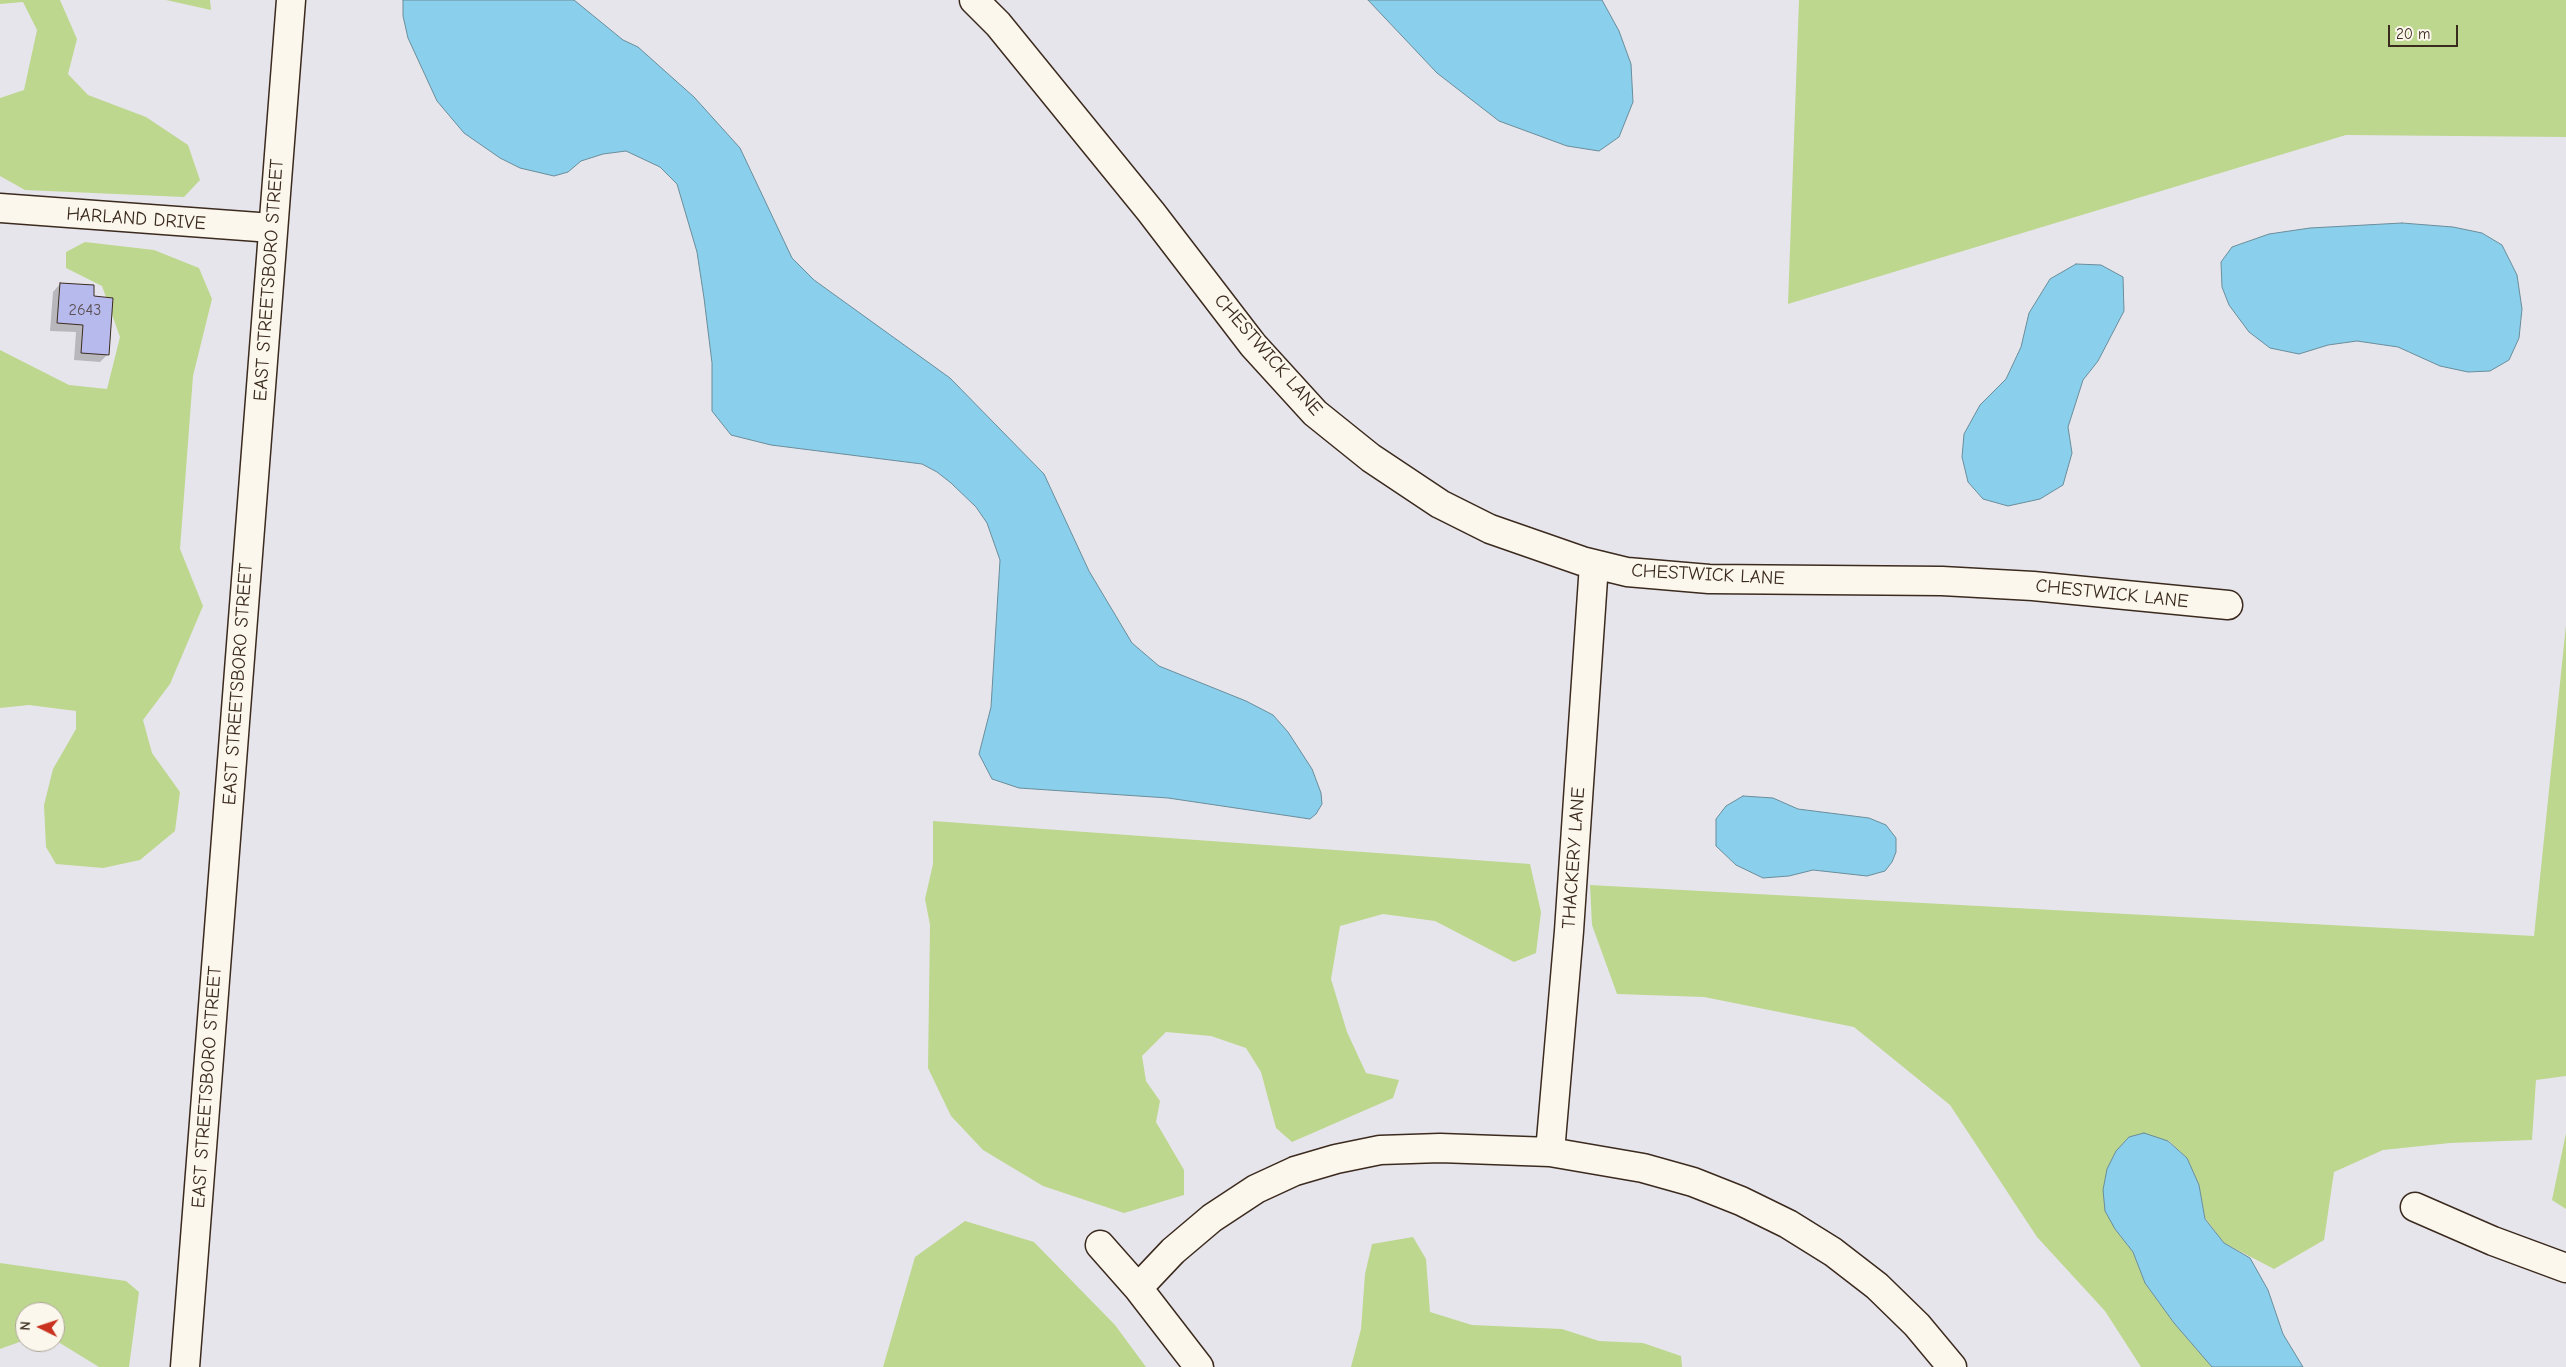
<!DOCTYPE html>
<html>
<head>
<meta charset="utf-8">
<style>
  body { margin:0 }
  #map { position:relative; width:2566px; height:1367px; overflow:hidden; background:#e7e5ec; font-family:"Comic Neue",sans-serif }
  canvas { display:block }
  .north { position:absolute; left:15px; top:1302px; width:50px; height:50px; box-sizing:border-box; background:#fbf7ec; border:1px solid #aea59a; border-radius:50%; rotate:274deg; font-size:14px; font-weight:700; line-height:20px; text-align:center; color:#3b2a1e }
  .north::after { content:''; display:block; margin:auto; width:18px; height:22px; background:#c8321e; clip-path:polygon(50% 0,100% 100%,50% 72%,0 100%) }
  .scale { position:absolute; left:2388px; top:25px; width:70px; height:22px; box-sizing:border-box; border:2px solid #3b2a1e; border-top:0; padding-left:6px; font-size:15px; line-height:18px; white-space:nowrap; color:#3b2a1e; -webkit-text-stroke:4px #fbf7ec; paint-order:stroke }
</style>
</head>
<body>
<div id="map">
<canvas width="2566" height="1367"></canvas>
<div class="north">N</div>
<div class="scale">20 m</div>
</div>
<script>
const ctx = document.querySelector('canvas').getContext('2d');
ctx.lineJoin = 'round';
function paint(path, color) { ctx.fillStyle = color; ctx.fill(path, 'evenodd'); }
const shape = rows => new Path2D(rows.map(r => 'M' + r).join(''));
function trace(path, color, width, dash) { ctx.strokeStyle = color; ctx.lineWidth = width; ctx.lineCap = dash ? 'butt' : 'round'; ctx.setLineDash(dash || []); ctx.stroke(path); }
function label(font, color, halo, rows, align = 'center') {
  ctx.font = font + ' "Comic Neue",sans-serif'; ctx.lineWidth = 4; ctx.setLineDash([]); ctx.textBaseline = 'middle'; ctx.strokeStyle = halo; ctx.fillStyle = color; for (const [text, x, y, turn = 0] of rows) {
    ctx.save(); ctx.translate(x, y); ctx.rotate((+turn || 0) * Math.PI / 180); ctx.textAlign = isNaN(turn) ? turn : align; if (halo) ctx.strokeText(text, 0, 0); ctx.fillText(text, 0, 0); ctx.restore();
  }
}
paint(shape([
  [0,0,60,0,77,39,68,74,88,95,146,117,188,145,200,180,184,197,25,190,0,176,0,98,24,90,37,30,23,2,0,4],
  [166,0,210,0,211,10],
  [1799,0,2566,0,2566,137,2346,135,1788,304],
  [85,242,154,250,199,268,212,299,193,376,180,549,203,606,170,684,143,720,152,753,180,792,175,831,140,860,103,868,56,864,46,847,44,805,53,769,76,729,76,711,29,705,0,708,0,350,69,385,107,389,120,337,102,286,66,268,66,252],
  [2566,625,2566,1076,2536,1080,2532,1140,2450,1143,2383,1150,2334,1172,2324,1240,2274,1269,2224,1243,2205,1218,2199,1185,2187,1158,2168,1140,2115,1229,2133,1252,2145,1283,2174,1323,2212,1367,2141,1367,2105,1311,2037,1237,1950,1105,1854,1027,1704,997,1617,994,1592,925,1590,885,2534,936],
  [933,821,1530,864,1541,912,1536,953,1514,962,1435,921,1383,914,1340,926,1331,979,1347,1032,1366,1073,1399,1080,1393,1098,1292,1142,1276,1128,1261,1072,1246,1048,1211,1036,1166,1032,1142,1056,1146,1081,1160,1101,1156,1122,1184,1170,1184,1195,1124,1213,1043,1186,983,1150,951,1116,928,1068,930,925,925,899,933,864],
  [2566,1133,2566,1209,2552,1200],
  [965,1221,1034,1242,1115,1325,1146,1367,883,1367,915,1257],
  [1413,1237,1426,1259,1430,1312,1472,1325,1562,1329,1599,1341,1643,1343,1681,1356,1682,1367,1351,1367,1361,1329,1365,1274,1372,1244],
  [0,1263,126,1281,139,1292,129,1367,99,1367,55,1340,55,1312,25,1312,25,1340,0,1349]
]), '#bdd78e');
const water = shape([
  [403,0,574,0,623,40,638,47,694,97,740,148,792,258,814,280,950,378,1044,474,1089,571,1132,643,1159,666,1246,701,1273,715,1288,732,1312,769,1321,793,1322,804,1316,814,1310,819,1168,798,1019,788,992,779,979,754,991,707,1000,560,987,523,976,507,951,483,937,472,922,464,771,445,731,435,712,411,712,363,704,298,697,252,677,184,660,167,626,151,603,154,581,161,568,172,554,176,520,168,500,158,464,133,437,101,408,38,403,16,403,0],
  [1368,0,1602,0,1619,31,1631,64,1633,102,1619,137,1599,151,1567,146,1499,121,1437,73,1368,0],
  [2402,223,2453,227,2482,233,2502,245,2517,275,2522,309,2519,338,2509,360,2490,371,2468,372,2440,366,2398,347,2357,341,2328,345,2299,354,2270,348,2249,332,2229,305,2222,287,2221,262,2232,247,2269,234,2310,228,2402,223],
  [2076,264,2101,265,2123,277,2124,311,2098,361,2083,380,2068,427,2072,453,2063,485,2040,499,2008,506,1983,499,1968,482,1962,457,1964,434,1980,405,2006,379,2021,347,2029,313,2050,279,2076,264],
  [1743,796,1773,798,1798,809,1869,818,1886,825,1896,838,1896,852,1892,862,1885,871,1867,876,1813,870,1789,876,1763,878,1736,865,1716,846,1716,819,1726,806,1743,796],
  [2144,1133,2168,1141,2187,1158,2199,1185,2205,1219,2224,1243,2250,1258,2268,1290,2283,1334,2303,1367,2212,1367,2174,1323,2145,1283,2133,1252,2115,1229,2105,1211,2103,1190,2107,1169,2116,1151,2129,1137,2144,1133]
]);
paint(water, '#8acfec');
trace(water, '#6a8d9a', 1);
paint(shape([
  [60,284,92,298,108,354,100,362,74,360,76,332,50,331,53,292]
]), '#0003');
const building = shape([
  [60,283,94,285,94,296,113,298,109,355,81,353,83,325,57,323,60,283]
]);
paint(building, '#b7baec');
trace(building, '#3b2a1e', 1);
const minor = shape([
  [974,0,998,24,1151,212,1253,345,1315,413,1371,458,1440,504,1490,529,1582,561,1627,572,1709,579,1942,581,2033,586,2228,605],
  [0,208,272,228],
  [1550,1152,1569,931,1594,564],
  [2415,1207,2493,1241,2566,1268],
  [1100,1245,1138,1288,1199,1367],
  [1138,1288,1173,1251,1212,1218,1256,1189,1295,1171,1336,1159,1380,1150,1440,1148,1550,1152,1643,1168,1693,1182,1741,1201,1788,1224,1833,1252,1877,1286,1917,1325,1952,1367]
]);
const major = shape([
  [185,1367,291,0]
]);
trace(minor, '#3b2a1e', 31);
trace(major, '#3b2a1e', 31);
trace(minor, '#fbf7ec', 28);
trace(major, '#fbf7ec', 28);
label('16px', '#5a4e52', null, [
  ["2643",85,310]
]);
label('19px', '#3b2a1e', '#fbf7ec', [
  ["HARLAND DRIVE",136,219,4],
  ["EAST STREETSBORO STREET",269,280,-86],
  ["CHESTWICK LANE",1268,355,49],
  ["CHESTWICK LANE",1708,575,3],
  ["CHESTWICK LANE",2112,594,6],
  ["EAST STREETSBORO STREET",238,684,-86],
  ["THACKERY LANE",1574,858,-86],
  ["EAST STREETSBORO STREET",207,1087,-86]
]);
</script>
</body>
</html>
